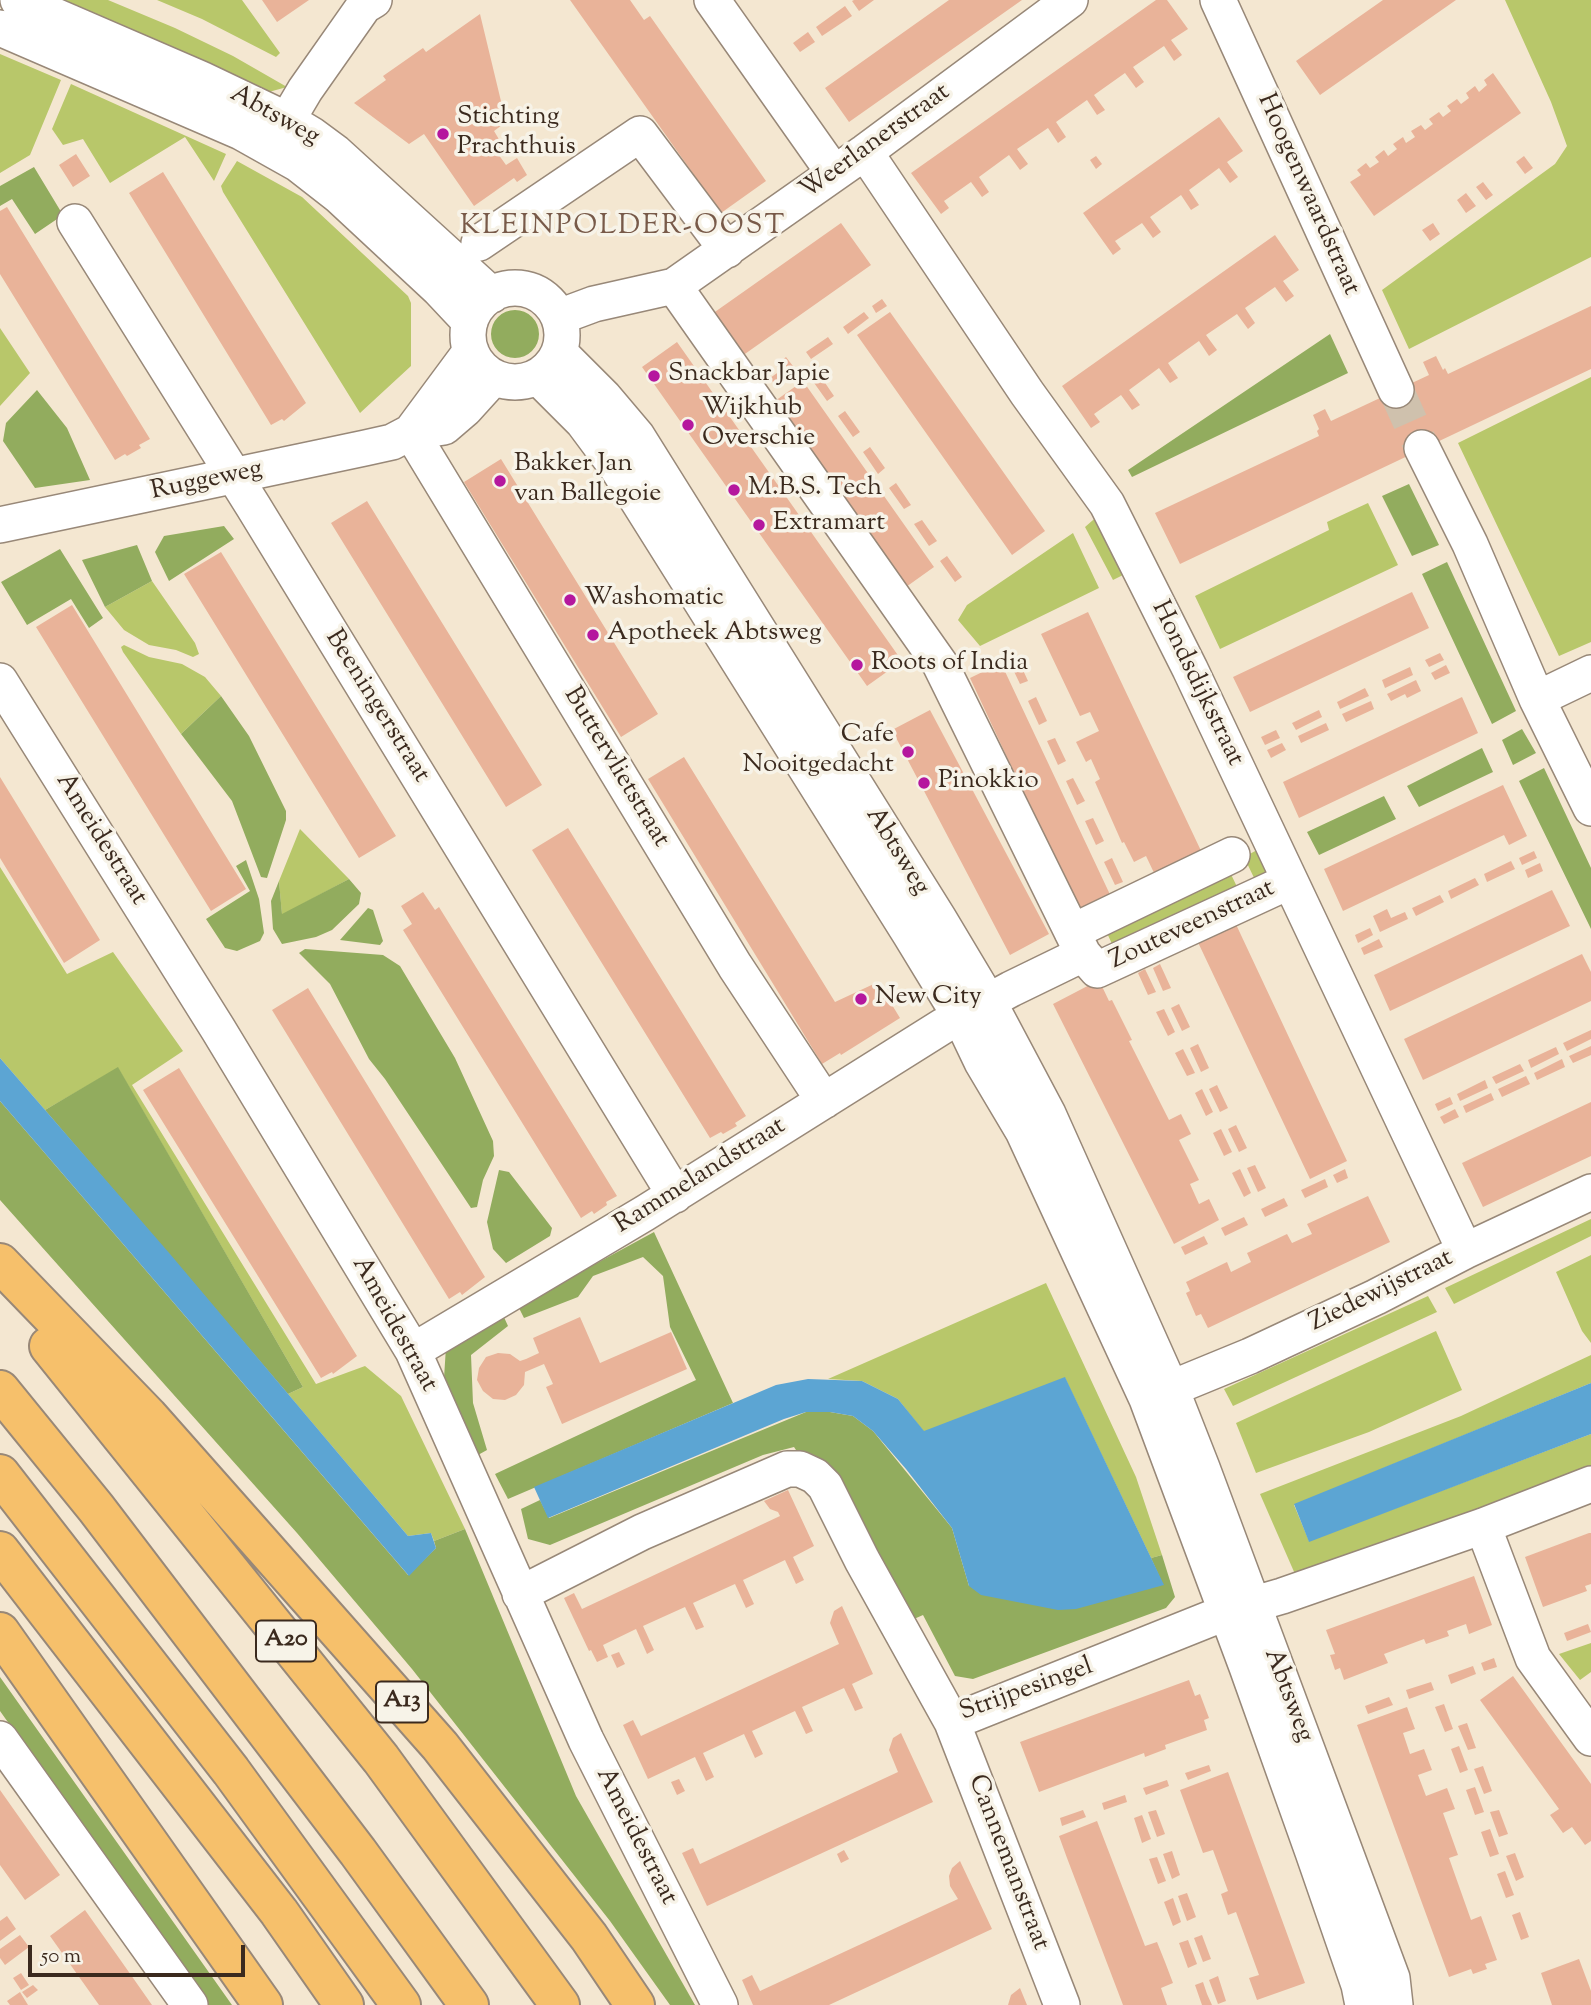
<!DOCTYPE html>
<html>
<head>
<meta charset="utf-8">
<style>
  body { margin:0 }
  #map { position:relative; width:1591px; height:2005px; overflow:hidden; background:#f4e7d1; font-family:"Sorts Mill Goudy",serif }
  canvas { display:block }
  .scale { position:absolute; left:28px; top:1945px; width:217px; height:32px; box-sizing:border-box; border:4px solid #3b2a1e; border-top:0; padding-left:9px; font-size:21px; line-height:24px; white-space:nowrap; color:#3b2a1e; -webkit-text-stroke:5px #f7f3e8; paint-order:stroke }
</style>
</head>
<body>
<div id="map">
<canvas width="1591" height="2005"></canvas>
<div class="scale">50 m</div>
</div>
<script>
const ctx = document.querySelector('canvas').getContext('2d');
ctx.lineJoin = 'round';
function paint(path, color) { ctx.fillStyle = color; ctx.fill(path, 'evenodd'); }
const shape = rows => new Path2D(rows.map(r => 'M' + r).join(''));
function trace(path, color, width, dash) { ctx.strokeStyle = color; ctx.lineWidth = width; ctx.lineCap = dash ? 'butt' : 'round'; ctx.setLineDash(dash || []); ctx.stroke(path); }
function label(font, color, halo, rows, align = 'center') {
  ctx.font = font + ' "Sorts Mill Goudy",serif'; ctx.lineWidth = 7; ctx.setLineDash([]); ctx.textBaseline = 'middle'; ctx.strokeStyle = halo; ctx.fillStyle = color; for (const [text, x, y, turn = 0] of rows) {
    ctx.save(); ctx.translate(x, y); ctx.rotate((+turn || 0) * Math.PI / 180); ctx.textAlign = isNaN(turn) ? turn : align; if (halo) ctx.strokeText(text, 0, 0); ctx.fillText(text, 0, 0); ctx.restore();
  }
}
paint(shape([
  [44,0,108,0,175,28,233,56,287,87,265,93],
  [157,0,242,0,280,53,276,57,202,19],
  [1505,0,1591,0,1591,257,1409,349,1382,290,1555,164,1567,146,1551,102],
  [0,54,61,80,30,155,0,173],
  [71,84,226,154,214,181,185,137,110,183,83,139,63,145,52,129],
  [237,161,302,197,408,296,411,303,411,366,360,413,223,192,221,186],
  [0,328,30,373,0,406],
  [1591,377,1591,642,1559,656,1458,443],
  [1368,503,1398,565,1220,649,1195,596,1329,530,1327,522],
  [1100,514,1129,572,1113,580,1085,527],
  [1073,533,1099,588,980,646,958,620,967,605],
  [152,581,195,643,199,654,193,657,176,650,149,645,124,630,105,607],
  [124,645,149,657,182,664,205,677,221,696,181,734,123,652,121,647],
  [300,829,349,879,282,915,279,881],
  [1259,849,1272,877,1257,884,1244,857],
  [1226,864,1240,893,1116,953,1103,924],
  [0,867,67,974,113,952,183,1051,132,1085,316,1384,365,1366,401,1396,465,1529,434,1541,431,1533,408,1536,288,1394,303,1387,118,1068,45,1110,0,1058],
  [1591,1219,1591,1236,1454,1304,1445,1288],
  [1591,1255,1591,1343,1582,1331,1556,1272],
  [1046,1283,1136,1477,1162,1555,1151,1558,1065,1378,924,1432,898,1399,862,1381,828,1379],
  [1428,1296,1437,1312,1233,1406,1224,1389],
  [1436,1331,1462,1390,1369,1432,1256,1473,1236,1423],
  [1591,1355,1591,1383,1294,1505,1309,1541,1591,1434,1591,1471,1295,1574,1260,1494,1461,1416],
  [1591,1643,1591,1672,1580,1680,1559,1654]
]), '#b8c76a');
paint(shape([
  [34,167,63,215,35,234,12,199,0,206,0,186],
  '491 334a24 24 0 1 1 48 0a24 24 0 1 1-48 0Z',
  [1330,334,1348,373,1132,477,1128,470],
  [37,390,67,428,90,480,35,488,3,441,6,423],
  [1409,484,1439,545,1412,556,1382,496],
  [224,526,234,539,169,581,155,552,164,536],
  [137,545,152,581,105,607,82,560],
  [60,549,103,618,89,628,71,599,27,625,1,582],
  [1447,562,1516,711,1492,724,1422,574],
  [221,696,249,736,286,811,286,820,267,878,261,877,232,801,181,734],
  [1522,729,1536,753,1513,765,1502,740],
  [1482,748,1493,772,1419,807,1407,786],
  [1544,768,1591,868,1591,929,1519,781],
  [1384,796,1396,819,1319,855,1307,832],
  [246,860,259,899,264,933,260,941,237,951,225,948,206,919,250,891,236,866],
  [349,879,361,893,359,904,332,930,316,937,282,944,273,929,271,901,279,881,282,914],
  [368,908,373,910,383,941,380,945,340,940],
  [305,949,383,955,400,966,455,1058,493,1141,494,1156,483,1180,477,1207,471,1208,385,1079,369,1059,330,984,299,953],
  [118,1067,303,1387,288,1394,45,1110],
  [0,1101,408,1575,436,1548,434,1541,465,1529,576,1796,695,2005,670,2005,610,1921,412,1669,297,1533,0,1200],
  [499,1170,509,1172,552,1228,550,1236,506,1263,493,1249,487,1222],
  [654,1232,733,1403,508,1499,495,1474,696,1380,670,1327,663,1276,643,1257,593,1276,578,1297,524,1318,518,1306],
  [503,1315,508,1326,471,1355,473,1403,487,1450,478,1455,444,1378,446,1347],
  [806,1412,830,1412,853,1416,873,1431,952,1528,969,1586,1163,1585,1151,1558,1162,1555,1175,1597,1166,1608,973,1679,955,1676,923,1615,914,1619,830,1468,814,1455,798,1453,794,1447,763,1455,550,1545,528,1539,521,1509,540,1500,549,1518],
  [0,1677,232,2005,209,2005,0,1711]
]), '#92ac5e');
paint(shape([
  [0,1058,170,1254,408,1536,431,1533,436,1548,409,1576,0,1101],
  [1065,1377,1164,1585,1076,1609,1058,1610,981,1595,969,1586,952,1528,906,1469,873,1431,853,1416,830,1412,806,1412,784,1419,548,1518,534,1487,776,1385,808,1379,862,1381,898,1399,924,1431],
  [1591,1383,1591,1434,1309,1542,1294,1504]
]), '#5ca5d3');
paint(shape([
  [262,0,309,0,277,22],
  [570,0,630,0,644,20,650,16,766,181,721,213],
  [854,0,874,0,859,11,852,1],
  [949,0,1022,0,849,122,825,88],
  [1156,0,1167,0,1188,29,1171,40,1182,55,1174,61,1164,46,1133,67,1144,82,1136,88,1125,73,1094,95,1105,110,1097,115,1087,100,1056,122,1066,137,1058,143,1048,128,1017,149,1028,164,1020,170,1009,155,979,177,989,192,982,197,971,182,944,201,949,208,941,214,911,173],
  [1383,0,1456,0,1320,95,1296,61],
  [845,6,852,16,822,36,816,27],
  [480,14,506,122,494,131,503,146,496,151,506,165,517,158,527,175,517,182,514,178,474,206,424,134,409,144,354,103,386,80,383,76,423,48,426,52],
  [808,32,815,42,800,52,793,43],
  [1493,73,1521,113,1374,216,1350,182,1361,175,1357,170,1366,163,1370,168,1379,162,1375,157,1384,150,1388,156,1397,149,1393,144,1403,137,1406,143,1415,137,1411,131,1421,125,1425,130,1433,124,1429,119,1439,112,1443,117,1451,111,1447,106,1457,99,1461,104,1469,98,1466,93,1475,86,1479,92,1487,85,1484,80],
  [1219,117,1243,151,1227,162,1238,177,1230,183,1219,168,1189,190,1199,205,1191,210,1181,195,1150,217,1161,232,1153,238,1142,223,1115,241,1121,249,1113,255,1083,213],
  [76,154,90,176,73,187,59,165],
  [1096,156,1102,164,1096,169,1090,160],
  [1524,156,1533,168,1525,174,1516,162],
  [163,172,306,403,284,421,282,419,271,425,129,193],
  [1483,182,1493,195,1486,200,1476,187],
  [1466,193,1476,206,1466,213,1457,200],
  [7,207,150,439,139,445,141,448,127,456,125,454,115,460,0,274,0,211],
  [841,223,871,265,742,356,712,314],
  [1433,223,1440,234,1430,241,1422,230],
  [1275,235,1299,270,1283,281,1294,296,1286,302,1275,287,1245,308,1255,323,1248,329,1237,314,1206,335,1217,350,1209,356,1199,341,1168,363,1178,378,1170,383,1159,368,1129,390,1140,405,1132,410,1121,395,1094,414,1100,422,1091,428,1062,386],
  [882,299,887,306,876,313,872,306],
  [1591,306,1591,369,1180,564,1155,513,1319,436,1317,431,1319,429,1313,415,1325,409,1331,421,1429,375,1423,362,1436,356,1443,370,1445,368,1448,374],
  [864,312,869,318,848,334,843,327],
  [890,312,1045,531,1012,555,857,335],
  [828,337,833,344,811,359,806,352],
  [677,342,902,661,867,686,642,367],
  [786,357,796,370,775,385,770,378,780,371,776,365],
  [819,374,834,396,827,401,812,380],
  [803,381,934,567,906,587,775,401],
  [845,411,860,432,853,437,838,416],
  [870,447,885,468,878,474,863,452],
  [501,459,658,714,621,737,464,482],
  [896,483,911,505,904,509,889,488],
  [367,501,542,785,506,807,331,523],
  [922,520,937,541,929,546,914,524],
  [221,552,396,836,359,858,184,574],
  [947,556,962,577,955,582,940,561],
  [1412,592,1429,628,1250,712,1233,677],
  [72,605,246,889,211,911,36,627],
  [1088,612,1203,855,1156,877,1146,856,1134,862,1124,842,1122,843,1095,782,1100,779,1091,759,1086,762,1076,742,1099,731,1090,712,1080,716,1041,634],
  [1440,653,1444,660,1429,667,1425,660],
  [1017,657,1028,681,1020,684,1009,661],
  [1001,663,1114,903,1082,918,970,678],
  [1446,665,1450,673,1435,680,1431,673],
  [1410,667,1413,675,1385,688,1382,680],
  [1416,680,1421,691,1407,698,1405,694,1391,701,1387,694],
  [1365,688,1369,696,1340,709,1337,702],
  [1036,697,1047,721,1039,725,1028,701],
  [1462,697,1478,733,1299,818,1283,782],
  [1371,701,1374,709,1346,722,1342,714],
  [930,710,1049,934,1010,955,892,730],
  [1319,710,1322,717,1296,730,1292,723],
  [1326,723,1329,730,1301,743,1298,736],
  [1276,730,1280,738,1265,745,1261,737],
  [1055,738,1066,761,1058,765,1047,741],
  [1282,743,1286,750,1271,758,1267,750],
  [684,757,835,1002,878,982,900,1018,841,1055,840,1053,822,1064,648,779],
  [0,777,100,940,64,963,0,858],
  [1073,778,1085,801,1077,805,1066,781],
  [1503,785,1527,836,1509,845,1504,835,1343,911,1324,869],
  [1093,818,1104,841,1096,845,1085,821],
  [568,828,746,1116,735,1123,737,1126,723,1134,721,1132,710,1138,532,850],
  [1534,851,1537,858,1522,865,1519,858],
  [1112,858,1123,882,1115,885,1104,862],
  [1511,861,1515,869,1487,882,1484,874],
  [1540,863,1543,871,1528,878,1525,870],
  [1475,878,1479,885,1451,899,1448,891],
  [1552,890,1570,926,1390,1011,1374,975],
  [423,892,435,910,439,907,617,1196,606,1202,607,1205,594,1214,592,1211,581,1218,403,930,412,924,401,906],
  [1440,895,1444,902,1416,916,1412,908],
  [1387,909,1391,918,1405,912,1408,919,1380,932,1373,916],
  [1233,918,1347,1161,1310,1179,1195,936],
  [1370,928,1373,935,1358,943,1355,935],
  [1379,939,1383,947,1364,955,1361,948],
  [1582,954,1591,972,1591,1001,1423,1080,1404,1039],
  [1160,964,1171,988,1163,991,1153,968],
  [1145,969,1156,992,1148,995,1138,973],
  [1099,980,1109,1001,1112,1000,1132,1040,1129,1041,1169,1120,1181,1114,1191,1134,1179,1140,1199,1180,1190,1184,1199,1204,1209,1199,1219,1220,1174,1244,1053,1004],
  [308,988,485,1277,462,1295,460,1292,449,1299,272,1010],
  [1179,1004,1190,1027,1182,1031,1171,1008],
  [1164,1009,1175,1032,1168,1036,1156,1012],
  [1591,1030,1591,1039,1567,1051,1563,1043],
  [1198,1044,1209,1068,1201,1072,1190,1048],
  [1591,1046,1591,1055,1573,1063,1569,1056],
  [1556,1047,1559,1054,1531,1068,1528,1060],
  [1183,1049,1195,1073,1187,1076,1175,1053],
  [1562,1059,1565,1067,1537,1080,1534,1073],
  [1520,1064,1524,1071,1496,1084,1492,1077],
  [179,1068,357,1356,333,1374,332,1372,321,1378,143,1090],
  [1526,1076,1530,1084,1502,1097,1498,1089],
  [1485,1080,1488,1088,1460,1101,1457,1094],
  [1217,1085,1228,1108,1220,1112,1209,1089],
  [1202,1089,1213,1112,1206,1116,1195,1093],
  [1491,1093,1494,1100,1466,1113,1463,1106],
  [1450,1097,1453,1104,1438,1111,1435,1104],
  [1591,1102,1591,1156,1483,1207,1462,1163],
  [1455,1109,1459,1117,1444,1124,1440,1117],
  [1236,1125,1247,1148,1239,1152,1228,1129],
  [1221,1129,1232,1152,1224,1156,1213,1133],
  [1255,1165,1266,1188,1258,1192,1247,1168],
  [1240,1169,1251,1193,1244,1197,1232,1173],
  [1345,1169,1348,1178,1337,1183,1333,1175],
  [1325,1179,1328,1187,1305,1198,1301,1190],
  [1368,1196,1390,1242,1208,1328,1201,1314,1196,1316,1186,1293,1190,1291,1186,1282,1227,1262,1231,1272,1251,1262,1247,1253,1287,1234,1292,1243,1312,1234,1307,1224],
  [1284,1198,1288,1206,1265,1217,1261,1209],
  [1244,1217,1248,1225,1225,1236,1221,1228],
  [1204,1236,1208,1244,1185,1255,1181,1247],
  [580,1317,600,1363,671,1332,687,1369,562,1424,546,1387,553,1384,544,1364,525,1372,524,1385,516,1395,505,1400,493,1399,483,1391,477,1380,479,1368,486,1357,498,1353,510,1354,520,1361,526,1359,539,1353,533,1338],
  [788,1490,814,1546,793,1557,804,1580,796,1584,785,1560,743,1580,754,1604,746,1608,735,1584,693,1603,704,1627,696,1630,685,1607,643,1626,654,1650,647,1654,636,1629,603,1645,608,1657,597,1662,591,1650,589,1651,564,1598,574,1593,582,1609,780,1516,778,1512,770,1509,764,1501],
  [1589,1533,1591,1533,1591,1584,1585,1586,1587,1591,1543,1607,1525,1557],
  [1474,1576,1492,1625,1469,1634,1466,1624,1447,1631,1449,1636,1426,1644,1424,1639,1384,1654,1388,1663,1344,1680,1340,1668,1335,1670,1330,1655,1335,1654,1326,1630],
  [842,1606,873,1674,852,1684,863,1708,855,1711,844,1688,802,1707,813,1731,806,1734,795,1711,752,1731,763,1754,755,1758,744,1734,703,1753,714,1777,706,1781,695,1757,648,1779,623,1725,633,1720,641,1736,839,1644,830,1623,834,1611],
  [1588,1624,1591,1632,1567,1641,1564,1633],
  [619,1652,625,1664,617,1668,611,1655],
  [1494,1658,1497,1667,1484,1671,1481,1663],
  [1473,1666,1476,1674,1451,1684,1448,1675],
  [1513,1676,1591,1784,1591,1841,1585,1845,1572,1827,1563,1833,1550,1815,1559,1809,1480,1700],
  [1189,1680,1195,1696,1200,1694,1209,1718,1204,1720,1207,1730,1165,1745,1166,1749,1145,1757,1144,1753,1039,1792,1020,1742],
  [1431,1682,1434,1690,1409,1699,1406,1690],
  [1389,1697,1393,1705,1368,1714,1365,1706],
  [1444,1704,1453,1729,1445,1732,1435,1707],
  [1407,1707,1415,1729,1403,1733,1410,1754,1424,1749,1432,1770,1418,1775,1426,1796,1447,1788,1455,1809,1443,1813,1458,1855,1449,1858,1471,1920,1481,1916,1497,1960,1485,1964,1487,1969,1473,1974,1471,1969,1449,1977,1357,1725],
  [1467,1723,1476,1748,1468,1750,1458,1726],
  [901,1733,933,1802,707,1906,682,1853,693,1848,700,1864,898,1772,889,1750,893,1738],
  [1459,1746,1468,1770,1460,1773,1451,1749],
  [1209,1765,1211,1771,1188,1780,1185,1773],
  [1483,1766,1492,1791,1484,1794,1474,1769],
  [1228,1772,1305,1983,1257,2000,1249,1978,1259,1975,1236,1912,1228,1915,1221,1894,1228,1891,1213,1850,1203,1853,1180,1790],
  [679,1779,685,1791,677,1795,671,1782],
  [1167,1780,1169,1786,1146,1795,1143,1788],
  [1475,1787,1484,1812,1475,1815,1466,1790],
  [0,1790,60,1875,25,1900,0,1865],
  [1125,1795,1127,1802,1104,1810,1102,1803],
  [1083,1810,1086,1817,1062,1826,1060,1818],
  [1156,1810,1165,1834,1157,1837,1148,1812],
  [1499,1810,1508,1834,1499,1837,1490,1812],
  [1142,1815,1151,1839,1142,1843,1134,1818],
  [1097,1821,1145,1946,1157,1942,1165,1962,1173,1983,1161,1988,1167,2005,1123,2005,1067,1858,1059,1836],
  [1490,1829,1499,1854,1490,1857,1481,1832],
  [844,1850,849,1859,841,1863,837,1854],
  [1172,1851,1180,1875,1172,1879,1163,1854],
  [1515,1853,1524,1877,1516,1881,1506,1856],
  [1157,1857,1166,1881,1158,1884,1149,1859],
  [960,1861,992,1929,829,2005,753,2005,742,1980,752,1975,760,1991,958,1899,950,1886,949,1876,952,1868],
  [1505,1871,1514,1895,1506,1898,1497,1874],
  [1187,1893,1196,1917,1187,1921,1178,1896],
  [1173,1898,1181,1922,1173,1926,1164,1902],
  [85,1910,119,1958,152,2005,99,2005,50,1936],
  [1520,1912,1529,1937,1521,1940,1512,1915],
  [7,1916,16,1929,0,1941,0,1921],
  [20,1935,29,1947,5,1965,0,1958,0,1949],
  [1202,1935,1211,1959,1203,1962,1194,1938],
  [1188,1940,1197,1964,1188,1968,1179,1943],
  [1579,1959,1591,1991,1591,2005,1552,2005,1541,1973],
  [21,1973,29,1985,21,1990,13,1978],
  [1218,1976,1226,2001,1218,2004,1209,1980],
  [1203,1982,1207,1994,1212,2005,1202,2005,1195,1985],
  [33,1985,38,1990,27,1998,22,1992],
  [1020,1988,1027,2005,1008,2005,1011,1995],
  [20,1992,28,2005,10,2005,7,2001]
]), '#e9b399');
trace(shape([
  [1396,390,1422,448]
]), '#cfc1ad', 35, [35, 18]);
const minor = shape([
  [18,0,201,79,287,120,312,135,335,152,492,295],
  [712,0,834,173],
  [1218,0,1396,390],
  [0,28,241,132,298,164,339,196,439,289,470,322],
  [276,139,305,90,364,6,374,0],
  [865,152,1027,393,1107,504,1190,669,1465,1251],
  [75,222,253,506,675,1195],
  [479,243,640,134,727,250],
  [674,286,940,664,1083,954,1097,970,1290,881],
  '468 335a47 47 0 1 1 94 0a47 47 0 1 1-94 0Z',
  [559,317,594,304,674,286,865,152,1070,0],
  [559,352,604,397,637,436,939,919,988,1001,1048,1114,1171,1389,1202,1468,1392,1978,1395,2005],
  [538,377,583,422,618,469,910,934,960,1016,982,1062,1023,1131,1147,1399,1247,1667,1313,1852,1359,1985,1363,2005],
  [411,432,735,966,824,1101],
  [411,432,471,351],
  [1422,448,1470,544,1537,699,1591,808],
  [0,525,365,448,392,442,411,432,444,427,465,409,494,377],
  [0,681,218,1029,413,1351,586,1740,720,2005],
  [1537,699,1591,673],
  [1072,932,1232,855],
  [413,1351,645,1213,943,1026,1011,989,1083,954],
  [1150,1397,1250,1356,1376,1297,1465,1251,1591,1192],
  [1483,1526,1533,1658,1591,1738],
  [520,1594,642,1532,787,1469,800,1469,815,1476,825,1486,862,1560,952,1722,1062,2005],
  [952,1722,1227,1612,1282,1596,1483,1526,1591,1484],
  [0,1739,190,2005]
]);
const highway = shape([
  [0,1263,148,1416,440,1746,589,1937,635,2005],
  [49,1346,381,1759,560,2005],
  [0,1390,96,1508,358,1852,469,2005],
  [0,1474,231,1771,401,2005],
  [0,1551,279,1912,344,2005],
  [0,1632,263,2005]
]);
trace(minor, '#988878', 38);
trace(highway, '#988878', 42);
trace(minor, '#fff', 35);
trace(highway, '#f6c06b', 38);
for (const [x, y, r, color] of [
  [443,134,7,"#b5179e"],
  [654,376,7,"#b5179e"],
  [688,425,7,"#b5179e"],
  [500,481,7,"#b5179e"],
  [734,490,7,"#b5179e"],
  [759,525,7,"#b5179e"],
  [570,600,7,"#b5179e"],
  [593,635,7,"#b5179e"],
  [857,665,7,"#b5179e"],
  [908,752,7,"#b5179e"],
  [924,783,7,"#b5179e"],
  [861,999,7,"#b5179e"]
]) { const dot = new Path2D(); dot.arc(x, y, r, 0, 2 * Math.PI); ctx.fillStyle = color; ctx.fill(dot); trace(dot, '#f7f3e8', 2.5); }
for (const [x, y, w] of [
  [286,1641,60],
  [402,1702,52]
]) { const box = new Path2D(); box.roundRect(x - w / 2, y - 20.5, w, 41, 5); ctx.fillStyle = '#f7f3e8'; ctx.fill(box); trace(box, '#3b2a1e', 2); }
label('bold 24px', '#3b2a1e', null, [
  ["A20",286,1641],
  ["A13",402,1702]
]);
label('26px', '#3b2a1e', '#f7f3e8', [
  ["Abtsweg",274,117,29],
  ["Weerlanerstraat",876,143,-36],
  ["Hoogenwaardstraat",1307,195,66],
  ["Ruggeweg",207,482,-12],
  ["Hondsdijkstraat",1196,684,64],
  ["Beeningerstraat",376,707,58],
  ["Buttervlietstraat",615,768,59],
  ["Ameidestraat",100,840,58],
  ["Abtsweg",896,852,58],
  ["Zouteveenstraat",1193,926,-25],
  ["Rammelandstraat",701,1177,-32],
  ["Ziedewijstraat",1382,1292,-26],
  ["Ameidestraat",393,1325,61],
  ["Strijpesingel",1027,1691,-20],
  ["Abtsweg",1287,1696,69],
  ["Ameidestraat",635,1837,63],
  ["Cannemanstraat",1007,1863,69]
]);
label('26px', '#3b2a1e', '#f7f3e8', [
  ["Stichting",457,119],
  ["Prachthuis",457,149],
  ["Snackbar Japie",668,376],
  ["Wijkhub",702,410],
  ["Overschie",702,440],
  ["Bakker Jan",514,466],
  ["van Ballegoie",514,496],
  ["M.B.S. Tech",748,490],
  ["Extramart",773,525],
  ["Washomatic",584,600],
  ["Apotheek Abtsweg",607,635],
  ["Roots of India",871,665],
  ["Cafe",894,737,"right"],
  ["Nooitgedacht",894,767,"right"],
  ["Pinokkio",938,783],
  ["New City",875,999]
], 'left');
ctx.letterSpacing = '2px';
label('28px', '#785a49', '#f7f3e8', [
  ["KLEINPOLDER-OOST",623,228]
]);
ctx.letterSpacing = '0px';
</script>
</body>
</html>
